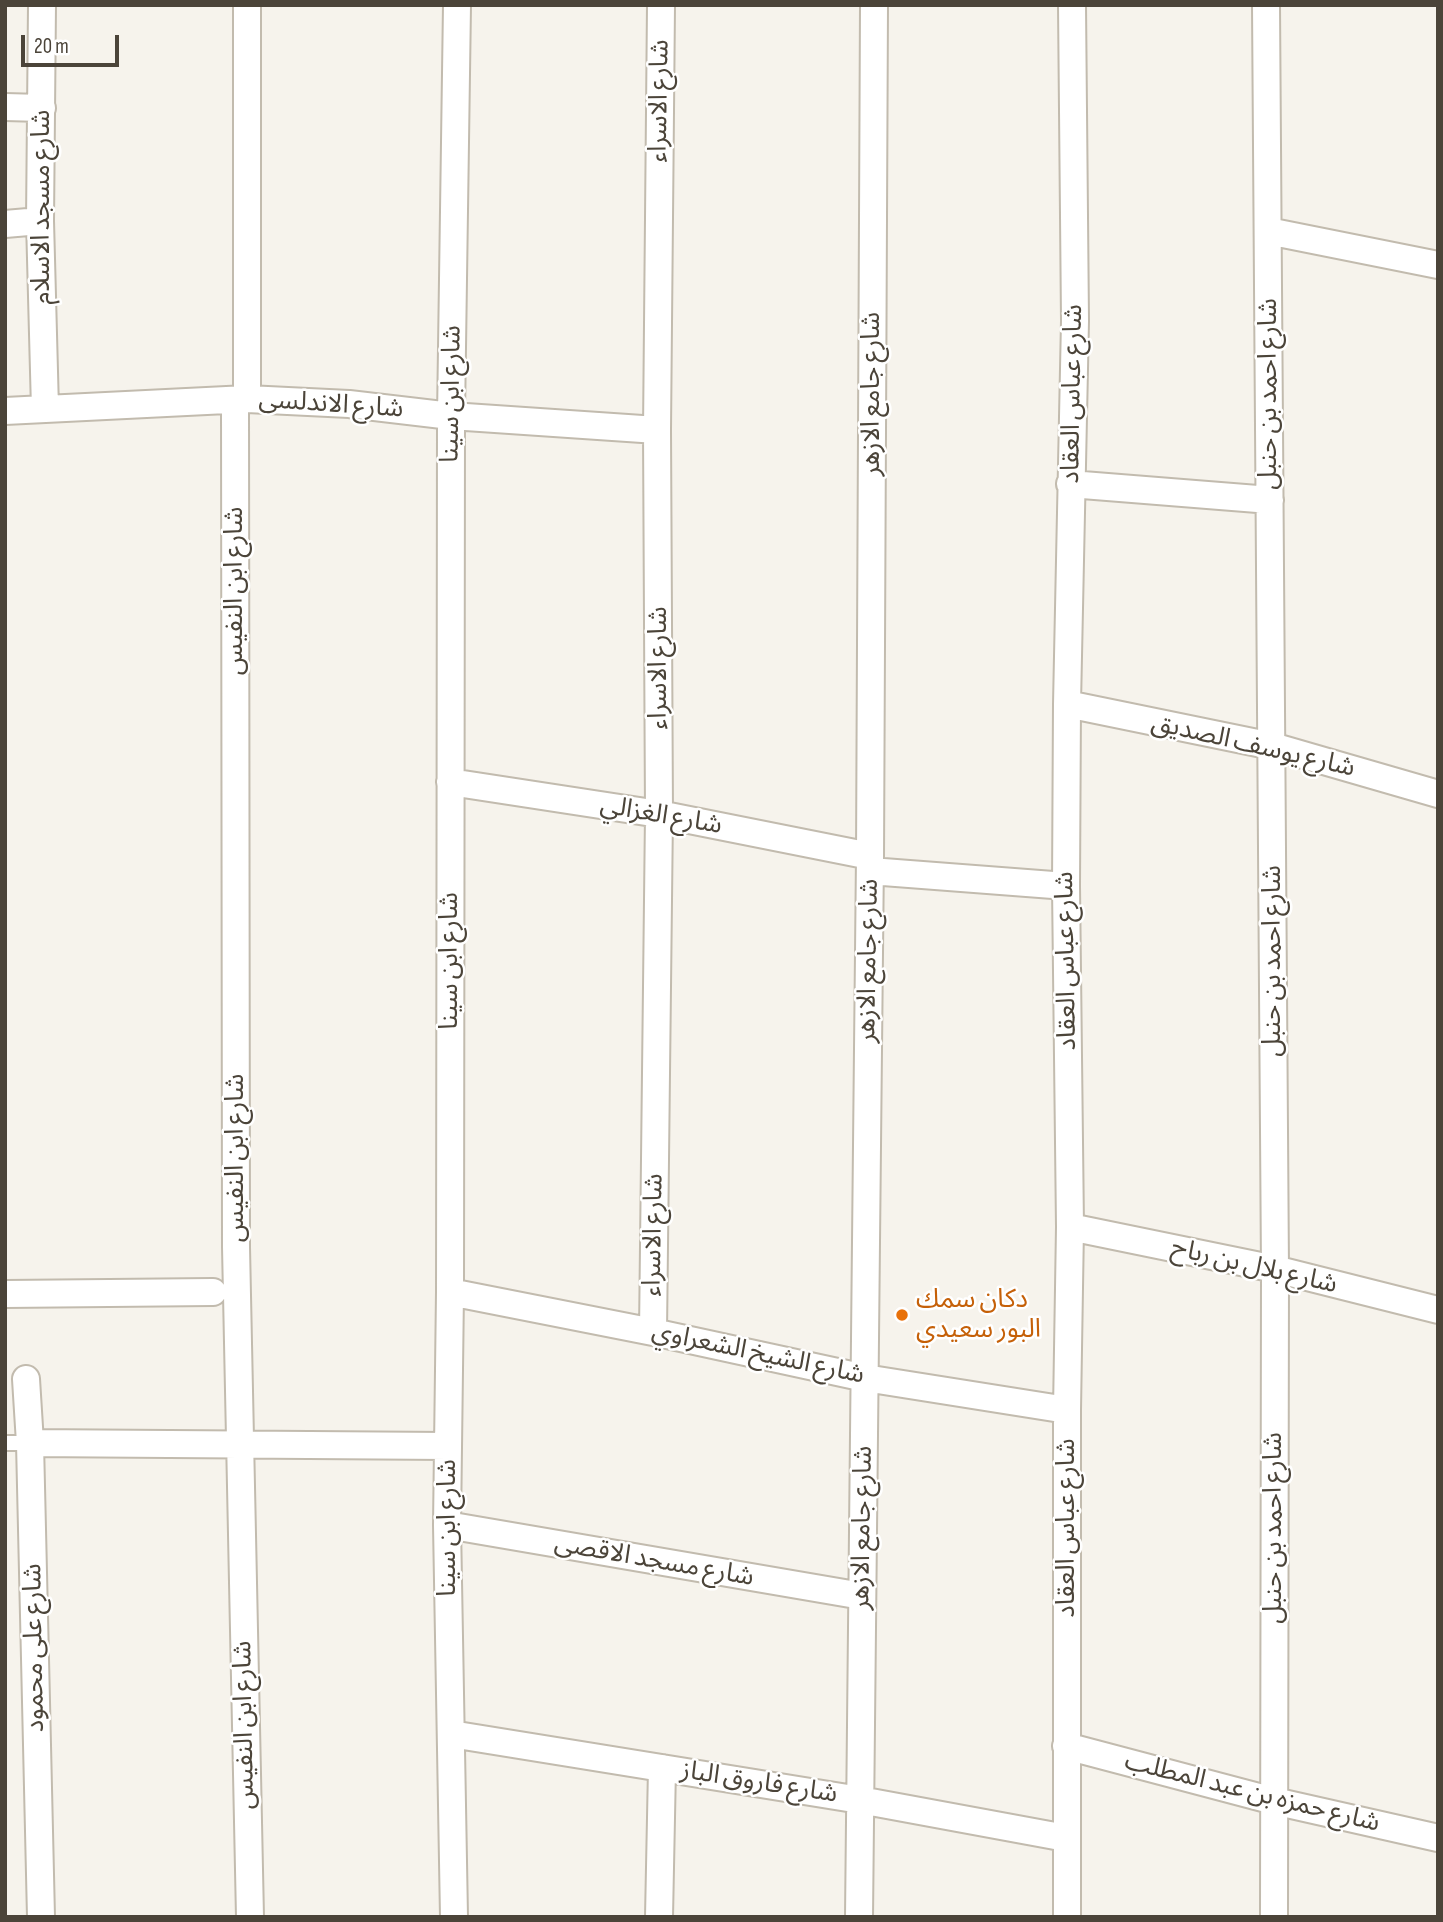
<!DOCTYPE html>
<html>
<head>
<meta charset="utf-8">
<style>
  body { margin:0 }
  #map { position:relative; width:1443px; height:1922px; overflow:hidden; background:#f6f3ec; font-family:"Sofia Sans Condensed",sans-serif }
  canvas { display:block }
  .frame { position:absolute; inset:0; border:7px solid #4b4439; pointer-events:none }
  .scale { position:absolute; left:21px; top:35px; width:98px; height:32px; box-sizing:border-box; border:4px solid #4b4439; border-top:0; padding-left:9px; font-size:21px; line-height:24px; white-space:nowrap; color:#4b4439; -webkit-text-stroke:5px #fff; paint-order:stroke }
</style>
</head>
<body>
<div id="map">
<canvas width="1443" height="1922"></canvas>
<div class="frame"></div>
<div class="scale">20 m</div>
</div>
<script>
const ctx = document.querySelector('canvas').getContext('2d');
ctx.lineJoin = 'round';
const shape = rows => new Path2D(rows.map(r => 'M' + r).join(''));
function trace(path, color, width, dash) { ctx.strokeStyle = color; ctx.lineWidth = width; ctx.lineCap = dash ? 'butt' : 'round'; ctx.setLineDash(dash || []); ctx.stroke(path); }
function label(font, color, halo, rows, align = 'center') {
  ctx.font = font + ' "Sofia Sans Condensed","Noto Sans Arabic",sans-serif'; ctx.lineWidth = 5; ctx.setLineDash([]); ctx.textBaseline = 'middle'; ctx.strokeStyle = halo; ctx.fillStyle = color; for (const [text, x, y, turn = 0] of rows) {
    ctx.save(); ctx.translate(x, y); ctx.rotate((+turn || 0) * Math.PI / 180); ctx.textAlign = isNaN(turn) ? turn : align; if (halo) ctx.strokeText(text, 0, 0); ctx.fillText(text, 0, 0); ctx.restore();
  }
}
const lane = shape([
  [5,1443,30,1443]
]);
const street = shape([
  [42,5,40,221,45,409],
  [247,5,247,399],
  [1266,5,1275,1269,1274,1917],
  [5,107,42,108],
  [5,224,40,221],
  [1268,231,1438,265],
  [235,400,236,1247,250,1917],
  [5,411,247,399,349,404,451,416,657,430],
  [1070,484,1270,500],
  [1067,704,1272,746,1438,794],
  [450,782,659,814,870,856],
  [870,871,1066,886],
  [1070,1227,1275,1269,1438,1310],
  [450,1292,653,1332,865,1378,1067,1410],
  [5,1294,213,1292],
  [653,1332,659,814,657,430,661,5],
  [26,1379,30,1443,41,1917],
  [30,1443,448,1446],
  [447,1525,862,1596],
  [451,1734,860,1800,1066,1838],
  [1066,1746,1274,1801,1438,1838],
  [454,1917,447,1525,450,1292,451,416,457,5],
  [659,1917,662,1768],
  [859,1917,870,856,874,5],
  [1067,1917,1067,1410,1070,1227,1066,886,1067,704,1075,321,1072,5]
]);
trace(lane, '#c2bbae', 18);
trace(street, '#c2bbae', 30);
trace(lane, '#fff', 14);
trace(street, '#fff', 26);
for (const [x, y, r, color] of [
  [902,1315,7,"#e8710a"]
]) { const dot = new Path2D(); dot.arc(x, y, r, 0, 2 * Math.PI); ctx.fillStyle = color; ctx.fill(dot); trace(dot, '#fff', 2.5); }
label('26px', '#4b4439', '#fff', [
  ["شارع الاسراء",660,101,-89],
  ["شارع مسجد الاسلام",42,207,-90],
  ["شارع ابن سينا",452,394,-89],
  ["شارع جامع الازهر",872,394,-90],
  ["شارع عباس العقاد",1073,394,-89],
  ["شارع احمد بن حنبل",1269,394,-90],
  ["شارع الاندلسى",331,405,4],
  ["شارع ابن النفيس",235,591,-90],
  ["شارع الاسراء",659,668,-90],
  ["شارع يوسف الصديق",1253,746,13],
  ["شارع الغزالي",661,816,10],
  ["شارع ابن سينا",450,961,-90],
  ["شارع جامع الازهر",869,961,-89],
  ["شارع عباس العقاد",1067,961,-91],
  ["شارع احمد بن حنبل",1273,961,-90],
  ["شارع ابن النفيس",236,1158,-90],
  ["شارع الاسراء",654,1235,-89],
  ["شارع بلال بن رباح",1254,1267,13],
  ["شارع الشيخ الشعراوي",758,1354,12],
  ["شارع ابن سينا",448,1528,-90],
  ["شارع جامع الازهر",863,1528,-89],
  ["شارع عباس العقاد",1067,1528,-90],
  ["شارع احمد بن حنبل",1274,1528,-90],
  ["شارع مسجد الاقصى",654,1561,10],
  ["شارع على محمود",35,1648,-91],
  ["شارع ابن النفيس",245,1725,-91],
  ["شارع فاروق الباز",759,1783,9],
  ["شارع حمزه بن عبد المطلب",1252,1793,14]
]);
label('26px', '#c56008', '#fff', [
  ["دكان سمك",916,1300],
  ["البور سعيدي",916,1330]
], 'left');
</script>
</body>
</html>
